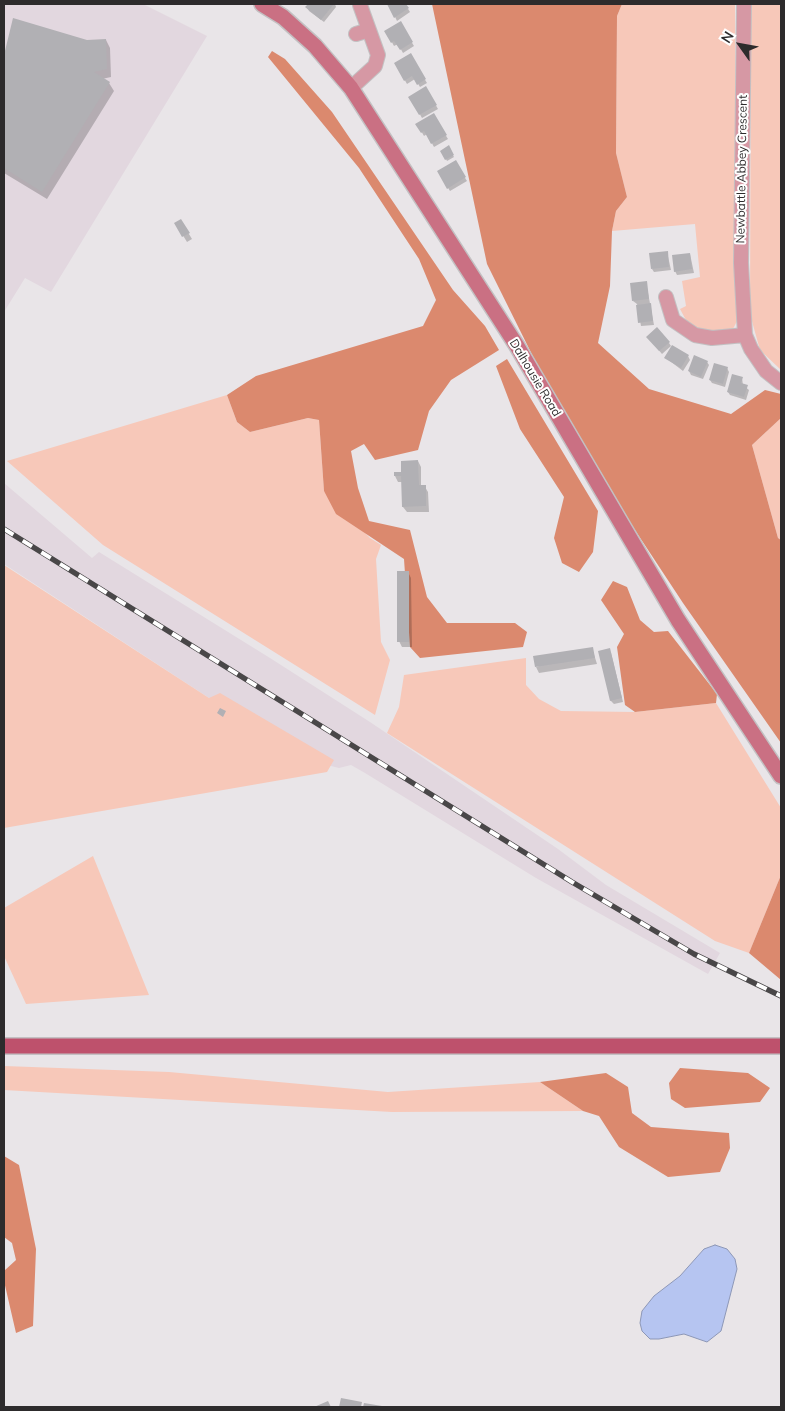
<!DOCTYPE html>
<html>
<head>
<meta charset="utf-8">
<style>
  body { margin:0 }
  #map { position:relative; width:785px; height:1411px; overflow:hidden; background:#e9e5e8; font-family:Mulish,sans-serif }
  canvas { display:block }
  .frame { position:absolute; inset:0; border:5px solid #2d2b2c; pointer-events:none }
  .north { position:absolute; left:715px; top:20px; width:50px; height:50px; -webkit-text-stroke:4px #fff; paint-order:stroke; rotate:302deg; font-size:14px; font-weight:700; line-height:20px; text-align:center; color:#2d2b2c }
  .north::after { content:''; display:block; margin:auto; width:18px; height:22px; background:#2d2b2c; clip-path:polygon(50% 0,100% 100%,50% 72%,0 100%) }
</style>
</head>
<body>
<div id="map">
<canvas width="785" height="1411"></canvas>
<div class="frame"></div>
<div class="north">N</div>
</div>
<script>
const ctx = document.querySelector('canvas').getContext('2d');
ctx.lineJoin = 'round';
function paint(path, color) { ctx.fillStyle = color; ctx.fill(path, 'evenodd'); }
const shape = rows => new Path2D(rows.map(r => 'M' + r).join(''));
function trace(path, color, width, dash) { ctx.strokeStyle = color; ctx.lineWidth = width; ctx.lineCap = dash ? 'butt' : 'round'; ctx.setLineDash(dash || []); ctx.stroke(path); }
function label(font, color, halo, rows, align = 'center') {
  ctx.font = font + ' Mulish,sans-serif'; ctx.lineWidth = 4; ctx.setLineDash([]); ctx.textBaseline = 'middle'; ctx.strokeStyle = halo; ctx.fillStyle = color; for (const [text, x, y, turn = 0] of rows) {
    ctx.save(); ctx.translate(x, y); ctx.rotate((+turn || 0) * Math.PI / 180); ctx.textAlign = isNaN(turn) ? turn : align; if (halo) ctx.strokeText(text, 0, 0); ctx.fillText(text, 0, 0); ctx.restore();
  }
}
paint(shape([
  [4,4,143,4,207,36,51,292,25,278,4,312],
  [4,483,92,558,99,552,270,658,370,722,558,849,606,885,720,953,708,974,536,878,365,773,351,765,339,768,327,765,209,698,4,564]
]), '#e2d7df');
paint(shape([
  [622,4,735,4,737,321,733,329,724,334,700,331,687,322,680,309,686,306,682,281,700,277,695,224,612,231,616,211,627,197,616,153,617,16],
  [751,4,781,4,781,370,760,350,750,314],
  [227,395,237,422,250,432,308,418,319,420,324,491,370,538,381,545,376,559,381,642,390,660,375,715,103,545,7,461],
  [781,418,781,540,778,538,752,445],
  [4,565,209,698,220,693,334,760,327,772,4,828],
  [526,658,526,685,539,699,561,711,635,712,716,703,781,808,781,875,749,953,715,941,387,733,399,707,404,675],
  [93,856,149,995,26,1004,4,956,4,908],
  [4,1066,169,1072,388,1092,540,1082,583,1111,392,1112,4,1090]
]), '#f7c8b9');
paint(shape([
  [432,4,622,4,617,16,616,153,627,197,616,211,612,231,610,286,598,343,649,389,731,414,765,390,781,394,781,418,752,445,778,538,781,540,781,743,683,603,571,433,487,264],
  [272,51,285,59,332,112,453,290,485,326,499,350,451,380,429,411,418,450,375,460,364,444,351,451,358,488,369,521,410,530,427,597,447,623,515,623,527,632,523,647,420,658,410,647,404,559,336,514,324,491,319,420,308,418,250,432,237,422,227,395,256,376,423,326,436,300,419,259,359,168,268,57],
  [507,359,598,511,593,552,579,572,562,563,554,538,564,497,520,429,496,366],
  [613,581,627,587,640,620,654,632,668,631,717,694,716,703,635,712,625,705,617,647,624,634,601,600],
  [781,875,781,980,749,953],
  [680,1068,748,1073,770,1088,760,1102,685,1108,671,1099,669,1083],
  [606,1073,628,1087,632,1113,651,1127,729,1133,730,1148,720,1172,668,1177,619,1147,599,1116,583,1111,540,1082],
  [4,1156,19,1165,36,1249,33,1326,16,1333,4,1281,4,1271,16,1260,12,1243,4,1237]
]), '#db896e');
const water = shape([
  [715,1245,727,1249,735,1259,737,1269,721,1331,707,1342,684,1334,659,1339,650,1339,642,1331,640,1323,642,1311,654,1296,680,1276,704,1249,715,1245]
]);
paint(water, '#b6c5f1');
trace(water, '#8d97b6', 1);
paint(shape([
  [310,4,335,4,336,7,324,22,309,11,307,7],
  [389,4,405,4,410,12,397,21],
  [400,23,414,46,403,53,398,44,394,46,386,31],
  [106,40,110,48,111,77,102,79,109,83,114,91,47,199,4,173,4,57,86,41],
  [410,55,427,83,420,87,415,79,407,84,395,63],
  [426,88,438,109,422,118,410,97],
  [433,115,448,139,434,147,427,134,424,136,417,124],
  [448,147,454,157,447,161,442,151],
  [455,162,467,181,450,191,438,172],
  [181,221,192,239,187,242,176,224],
  [667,252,671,270,654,272,652,269],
  [690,254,694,273,677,275,675,271],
  [646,282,654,325,641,326,637,304,633,301],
  [650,340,669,343,671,346,662,354],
  [688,356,690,360,683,371,666,358],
  [707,362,709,365,703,379,691,375,689,371],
  [727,368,729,372,725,387,712,383,710,380],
  [742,378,743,385,749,390,746,400,730,395,728,392],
  [418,461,421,467,421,487,425,487,428,492,429,512,407,512,403,507,403,482,398,482,395,476],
  [408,572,411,578,412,647,402,647,399,641],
  [592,648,597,664,539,673,536,667],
  [611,653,623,702,614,704,611,701]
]), '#0003');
paint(shape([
  [308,4,334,4,321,20,305,7],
  [387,4,406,4,409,8,394,18],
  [13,18,87,40,106,39,107,69,94,72,110,82,42,192,4,168,4,55],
  [401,21,413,42,400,50,394,41,391,43,384,31],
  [411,53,426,79,417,85,412,76,404,81,394,63],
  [426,86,437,105,419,115,408,97],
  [434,113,447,135,431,144,424,131,421,133,415,124],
  [449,145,454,155,445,160,440,151],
  [456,160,466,177,447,189,437,171],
  [181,219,190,233,182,237,174,223],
  [668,251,669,267,651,269,649,253],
  [690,253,692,269,674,272,672,255],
  [647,281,649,299,632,301,630,283],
  [651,303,653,321,638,323,636,305],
  [657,327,670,342,659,351,646,337],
  [672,345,689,355,681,368,664,358],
  [694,355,708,361,701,377,688,371],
  [714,363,728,367,723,384,709,380],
  [732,374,743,377,741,383,748,385,744,397,727,392],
  [418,460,419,485,426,485,426,506,402,507,401,476,394,476,394,472,401,472,401,461],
  [397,571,409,571,409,642,397,642],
  [593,647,595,658,535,667,533,656],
  [610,648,622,698,610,701,598,651],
  [220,708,226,711,223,717,217,713],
  [341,1398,362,1402,361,1407,339,1407],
  [328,1401,331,1407,314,1407],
  [364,1403,382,1406,382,1407,363,1407]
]), '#b1b0b4');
const street = shape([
  [744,4,741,263,745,335,751,349,766,371,781,383],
  [356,34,369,30],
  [351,88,375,66,378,55,360,5],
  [666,297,673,320,695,335,712,338,745,335]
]);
const secondary = shape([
  [262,4,283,17,315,46,351,88,517,346,678,620,781,776]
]);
const primary = shape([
  [4,1046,781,1046]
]);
trace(street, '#c3c0c2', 16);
trace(secondary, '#c3c0c2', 18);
trace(primary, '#c3c0c2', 18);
trace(street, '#d698a4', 14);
trace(secondary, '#ca7083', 15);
trace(primary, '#be516c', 15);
const rail = shape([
  [4,529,572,882,694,954,781,996]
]);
trace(rail, '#494748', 5.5);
trace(rail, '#fff', 4, [11]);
label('12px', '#2d2b2c', '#fff', [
  ["Newbattle Abbey Crescent",742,169,-89],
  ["Dalhousie Road",535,378,59]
]);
</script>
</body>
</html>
